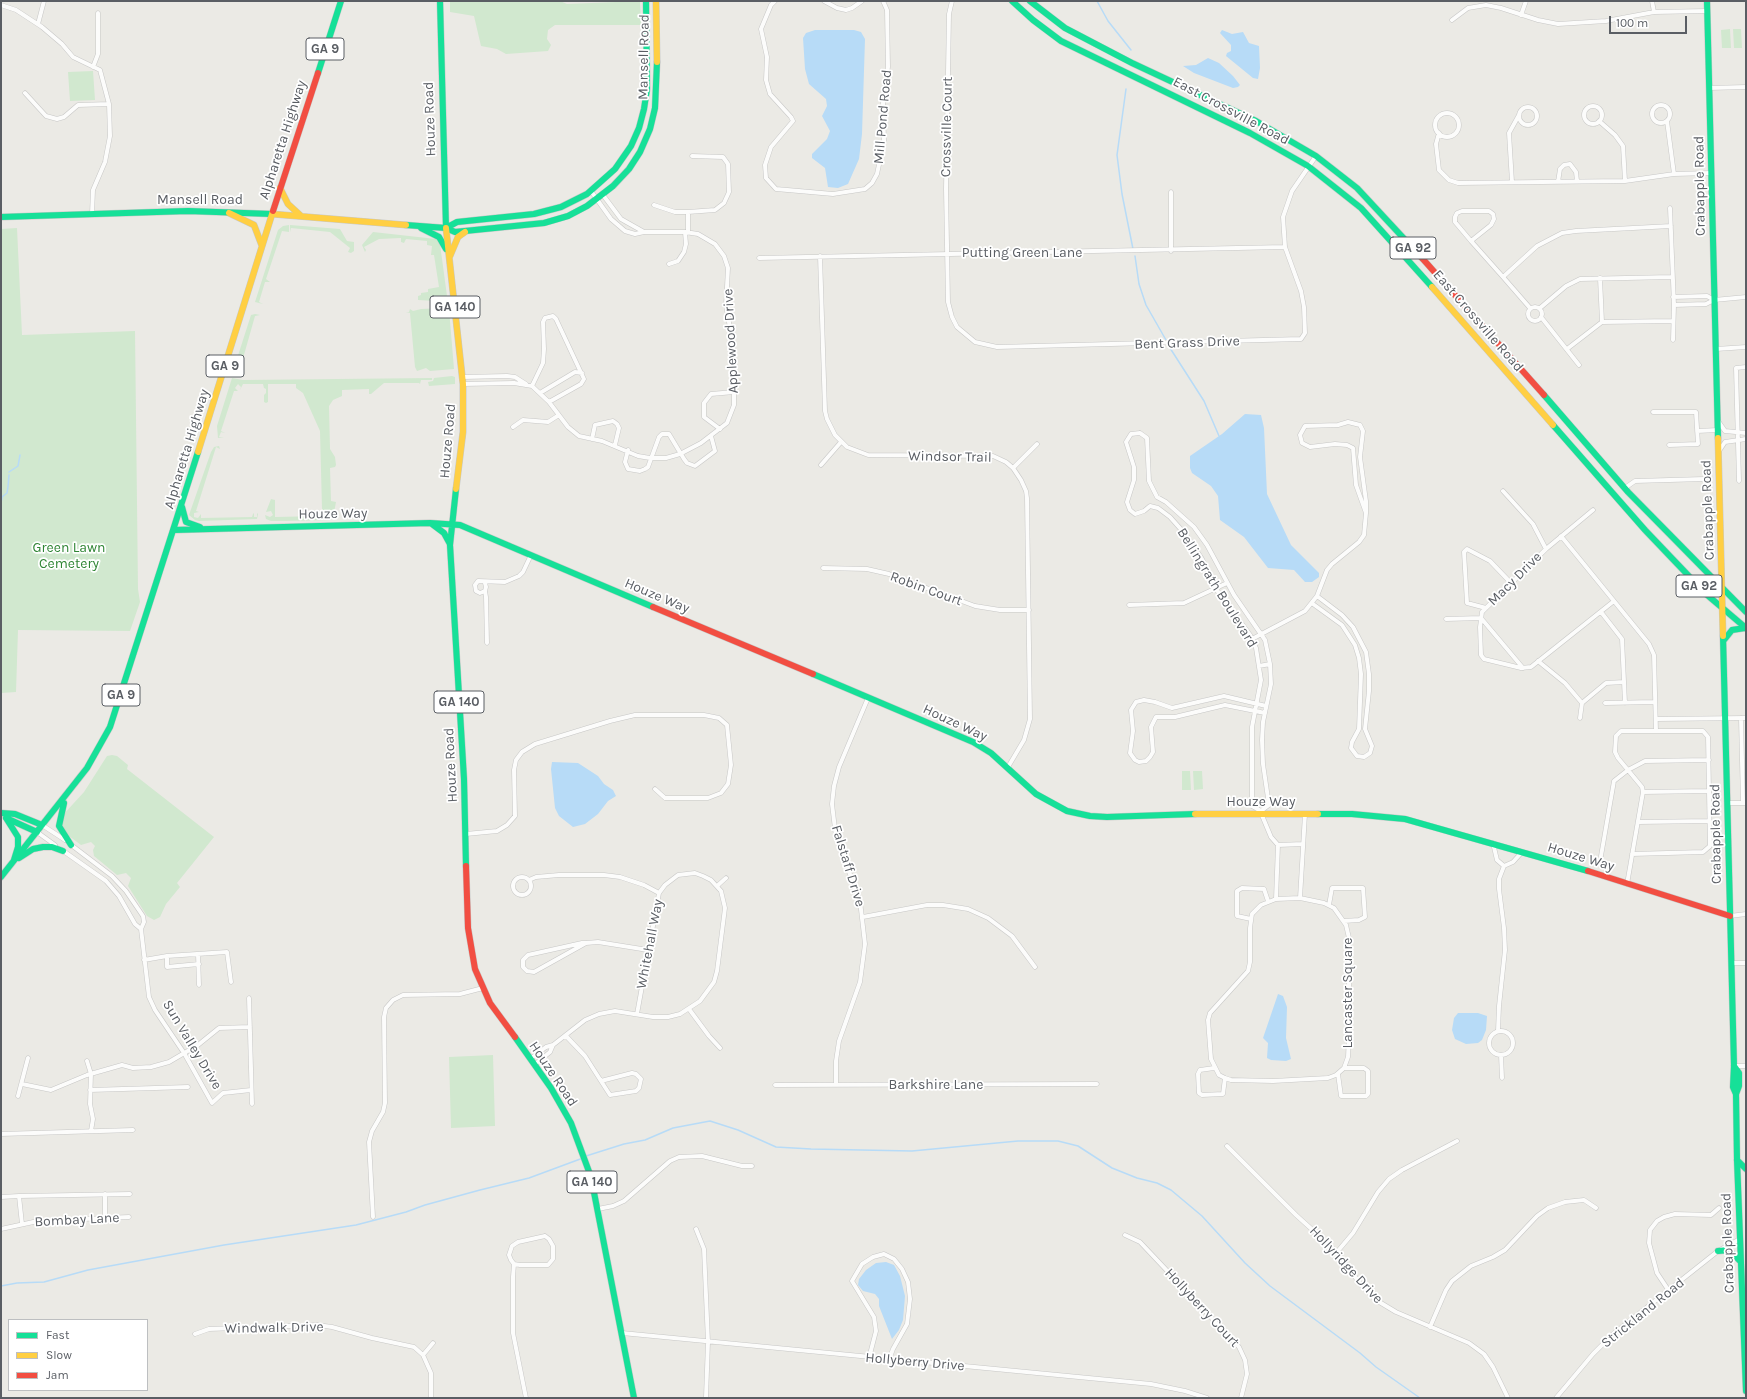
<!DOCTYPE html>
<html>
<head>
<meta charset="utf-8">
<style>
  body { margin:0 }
  #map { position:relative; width:1747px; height:1399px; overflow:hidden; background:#ebeae5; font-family:Karla,sans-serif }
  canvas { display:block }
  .frame { position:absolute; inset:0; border:2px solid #5a5e64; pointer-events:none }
  .legend { position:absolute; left:8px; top:1319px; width:140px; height:72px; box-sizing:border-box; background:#fff; border:1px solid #bdbfc1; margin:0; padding:5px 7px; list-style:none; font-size:12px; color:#5a5e64 }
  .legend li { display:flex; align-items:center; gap:8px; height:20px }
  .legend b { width:20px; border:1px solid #bdbfc1 }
  .scale { position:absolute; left:1609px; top:16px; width:78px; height:18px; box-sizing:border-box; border:2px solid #5a5e64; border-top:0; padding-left:5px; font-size:12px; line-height:14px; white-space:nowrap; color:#5a5e64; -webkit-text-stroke:3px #fff; paint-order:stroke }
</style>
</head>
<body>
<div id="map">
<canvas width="1747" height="1399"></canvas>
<div class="frame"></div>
<ul class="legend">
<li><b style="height:5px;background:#16e098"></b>Fast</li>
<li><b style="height:5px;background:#ffcf43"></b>Slow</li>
<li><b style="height:5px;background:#f24e42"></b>Jam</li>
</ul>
<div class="scale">100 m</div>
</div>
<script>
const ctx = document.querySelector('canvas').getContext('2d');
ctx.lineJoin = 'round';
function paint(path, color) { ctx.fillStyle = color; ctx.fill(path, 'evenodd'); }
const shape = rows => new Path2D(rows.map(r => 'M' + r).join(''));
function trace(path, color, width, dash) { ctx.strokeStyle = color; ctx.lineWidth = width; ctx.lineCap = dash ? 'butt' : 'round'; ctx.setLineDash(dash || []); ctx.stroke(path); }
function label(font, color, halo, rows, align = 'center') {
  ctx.font = font + ' Karla,sans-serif'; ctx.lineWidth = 3.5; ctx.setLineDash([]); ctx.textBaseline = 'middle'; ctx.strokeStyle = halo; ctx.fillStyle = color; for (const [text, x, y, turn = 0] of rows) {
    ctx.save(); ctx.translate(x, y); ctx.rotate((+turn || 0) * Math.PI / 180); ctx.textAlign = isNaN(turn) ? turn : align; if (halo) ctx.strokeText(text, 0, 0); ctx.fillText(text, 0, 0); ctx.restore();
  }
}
paint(shape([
  [450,1,560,1,567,4,640,1,641,25,555,25,548,30,547,39,551,45,548,51,506,54,497,49,481,46,474,16,450,12],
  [1730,29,1731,48,1722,48,1721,30],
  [1733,29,1741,29,1742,48,1734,48],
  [93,71,95,100,70,101,68,72],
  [289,225,289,232,282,231,266,279,270,282,265,282,259,302,263,304,255,302,278,230,283,226],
  [290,225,340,229,347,241,354,242,354,251,351,253,348,252,350,248,330,232,291,228,290,232],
  [17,228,22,335,135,331,138,589,140,602,130,631,18,630,16,692,1,693,1,229],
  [373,232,436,239,440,244,447,296,440,296,435,301,418,300,418,296,421,295,421,293,428,292,428,289,439,287,434,255,431,255,432,246,427,245,427,241,406,239,404,243,401,242,401,238,379,239,364,247,366,250,365,252,362,245],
  [446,308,449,309,454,369,430,371,426,368,417,371,415,367,410,313,406,312,409,312,410,309,413,311,421,309],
  [255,314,260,315,255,316,240,369,238,370,234,368,251,315],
  [452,376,455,377,455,384,429,386,428,382,433,381,434,378],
  [232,378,243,380,432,378,432,380,421,380,420,384,419,383,384,383,371,394,369,394,369,389,342,390,342,396,333,400,329,406,330,449,335,457,336,465,335,467,330,468,331,501,336,502,333,518,330,520,285,521,271,521,266,519,265,515,270,517,273,515,271,511,266,512,271,499,275,500,275,517,322,516,322,512,323,516,327,515,327,513,322,509,320,431,303,393,296,388,296,384,268,384,268,402,266,403,264,402,264,395,266,393,266,389,264,388,263,384,243,384,240,390,241,387,238,384,235,388,238,391,234,391,221,431,225,433,221,432,219,437,224,437,218,438,217,426],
  [219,446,220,449,216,447,196,511,199,512,194,513,194,517,198,518,201,514,201,518,252,517,253,514,254,513,254,517,257,517,257,513,258,514,257,519,199,521,195,520,189,515,211,452,214,447],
  [112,755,117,756,128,765,127,769,214,837,177,883,180,887,166,904,160,917,154,920,147,916,128,886,131,878,126,873,117,875,94,856,93,850,95,846,91,842,81,845,65,833,63,829,62,816,84,792,107,756],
  [1182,771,1190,771,1191,790,1182,790],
  [1193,771,1202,771,1203,789,1194,790],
  [493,1055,495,1126,451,1128,449,1057]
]), '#d1e8cf');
paint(shape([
  [815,30,854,30,861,32,865,39,862,134,859,159,848,184,838,188,828,187,825,168,812,158,812,154,827,139,830,131,822,116,827,106,826,99,809,84,805,69,803,38,806,33],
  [1222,30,1232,34,1243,32,1249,43,1259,46,1260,68,1258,79,1253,78,1226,56,1227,53,1231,51,1231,45,1220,33],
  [1208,58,1219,63,1233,76,1240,85,1238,87,1233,88,1194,73,1183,66,1196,65],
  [1245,414,1261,415,1264,428,1267,494,1291,545,1319,573,1319,577,1312,582,1305,582,1294,570,1268,568,1244,537,1220,520,1218,496,1211,486,1192,473,1190,468,1190,456,1222,434],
  [552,762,578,763,598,776,604,784,613,790,616,796,608,801,598,814,585,824,573,827,559,816,555,808,551,769],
  [1278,994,1283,996,1287,1007,1286,1038,1291,1059,1286,1061,1271,1060,1267,1058,1268,1043,1263,1038],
  [1458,1013,1478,1013,1487,1016,1486,1030,1482,1040,1478,1043,1466,1044,1455,1039,1452,1030,1454,1018],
  [886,1262,894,1265,900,1276,905,1296,903,1320,899,1330,892,1339,879,1306,879,1299,875,1294,863,1291,858,1285,859,1279,866,1270,876,1263]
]), '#b7dbf7');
trace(shape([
  [1097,1,1108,21,1131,50],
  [1126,89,1117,155,1122,194,1133,249],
  [1135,256,1139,284,1146,305,1166,340],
  [1170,348,1204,401,1219,436],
  [9,472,18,466,20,455],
  [2,497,7,493,8,487,9,475],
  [1,502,2,498],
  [586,1156,624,1144,645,1140,673,1128,710,1121,738,1130,776,1147,811,1149,912,1151,1018,1141,1058,1141,1078,1146,1112,1168,1137,1178,1157,1183,1171,1190,1202,1216,1245,1263,1270,1286,1360,1353,1376,1367,1420,1398],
  [1,1286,17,1283,44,1282,88,1270,224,1245,356,1225,406,1212,425,1205,480,1190,529,1178,583,1158]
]), '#b7dbf7', 1.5);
const street = shape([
  [775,1,771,5,761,29,767,57,766,80,770,94,791,117,793,121,771,147,765,165,766,178,776,189,833,194,865,189,872,183,877,174,884,141,883,103,888,67,887,10,883,1],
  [824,1,837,8,846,10,852,8,862,1],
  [952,1,949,14,946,189,948,302,952,317,957,327,975,342,997,347,1301,339,1305,333,1304,307,1301,291,1285,247,1283,217,1292,191,1316,156],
  [1652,1,1654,12],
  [1,5,16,10,42,27,62,44,73,57,100,70,109,104,110,136,105,162,93,190,92,214],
  [1521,15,1526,1],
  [1452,20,1468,8,1486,5,1501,8,1538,20,1558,24,1606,21,1654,12,1707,11],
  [38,24,44,1],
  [93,67,98,54,98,13],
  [1709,88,1746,87],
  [25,93,46,116,57,119,64,117,78,105,109,104],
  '1652 114a9 9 0 1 1 18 0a9 9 0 1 1-18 0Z',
  '1584 115a9 9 0 1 1 18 0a9 9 0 1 1-18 0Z',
  '1519 116a9 9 0 1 1 18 0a9 9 0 1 1-18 0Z',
  '1435 125a12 12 0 1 1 24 0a12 12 0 1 1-24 0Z',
  [1599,121,1615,135,1623,146,1625,181],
  [1667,121,1674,174],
  [1439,133,1436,144,1439,170,1449,180,1458,183,1625,181,1674,174,1711,173],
  [1512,182,1509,133,1519,115],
  [1558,182,1560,169,1564,165,1570,164,1576,172,1577,181],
  [1171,192,1171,251],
  [603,195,621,219,644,232],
  [654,205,675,212,688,212,688,232],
  [1670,208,1674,305,1673,340],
  [688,212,715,210,724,203,729,192,728,164,723,157,692,156],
  [1471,241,1491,225,1494,219,1493,214,1489,211,1462,211,1457,213,1455,217,1455,222,1471,241,1503,277,1530,308],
  [820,256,825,411,827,419,835,435,847,447,868,455,993,456,1006,462,1013,468,1021,480,1026,491,1027,498,1030,719,1024,740,1008,767],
  [759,258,1285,247],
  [669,264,678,261,684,252,686,244,685,232],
  [1503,277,1537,246,1562,233,1576,231,1671,226],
  [1600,278,1602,322],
  [1673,297,1707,296,1714,300],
  [1674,305,1706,304,1714,300,1746,297],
  '1528 314a7 7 0 1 1 14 0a7 7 0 1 1-14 0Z',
  [1540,308,1566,286,1580,279,1672,277],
  [1541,317,1579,365],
  [1567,349,1602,322,1673,321],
  [1716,349,1746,347],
  [463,377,507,376,515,377,526,384],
  [463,384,514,383,532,386,549,402,568,427,579,436,602,441,638,456,650,458,666,458,680,454,701,443,727,423,734,405,734,392,733,345,726,305,728,268,724,256,715,244,698,234,685,232,644,232,635,234,625,231,611,219,591,191],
  [532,386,543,363,544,349,543,322,545,318,553,316,556,319,584,379,581,384,549,402],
  [540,393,575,372,582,373],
  [1653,412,1696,412,1698,444,1669,445],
  [1718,421,1725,431,1746,433],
  [513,427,523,420,548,422,559,415],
  [720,429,704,417,704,403,711,394,734,392],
  [1697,431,1718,430],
  [1140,433,1147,438,1149,481,1157,497,1166,502,1194,527,1207,545,1234,595,1265,640,1270,664,1271,684,1263,722,1262,740,1263,764,1269,805,1261,811,1252,806,1252,727,1261,680,1256,648,1250,635,1216,589,1202,559,1186,535,1170,517,1158,508,1150,506,1144,511,1135,514,1130,510,1127,502,1134,480,1134,467,1126,442,1131,434,1140,433],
  [592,439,595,425,613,421,617,424,619,428,615,445],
  [628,450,625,462,628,469,640,471,645,469,648,467,659,437,662,434,669,434,684,459,687,463,695,466,715,451,711,436],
  [1719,451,1725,442,1746,439],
  [821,465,841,442],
  [1013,468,1037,444],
  [1739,481,1736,368,1746,367],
  [1625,488,1635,481,1704,479],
  [1503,491,1533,524,1546,549],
  [1593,510,1546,549,1482,612,1480,627,1481,655,1484,659,1521,668,1531,667,1614,601],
  [1561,536,1649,644,1654,655,1656,731],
  [823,568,867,569,889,574,975,606,1000,610,1029,610],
  [485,583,486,587,485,591,480,593,476,591,475,585,478,581,505,582,519,576,523,572,531,555],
  [485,591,486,597,487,643],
  [1313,604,1342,625,1355,645,1359,658,1361,674,1359,729,1352,742,1351,748,1357,756,1364,757,1370,753,1372,746,1365,729,1369,691,1369,674,1366,652,1353,627,1342,615,1317,596],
  [1129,605,1184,603,1227,583],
  [1486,608,1467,603,1464,552,1467,549,1490,561,1511,583],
  [1601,612,1622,639,1625,703],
  [1446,619,1481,618,1523,668],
  [1252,639,1305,611,1317,596,1327,570,1332,564,1359,542,1364,535,1366,513,1366,501,1360,457,1363,431,1360,425,1348,422,1338,425,1305,426,1300,435,1302,443,1310,447,1335,444,1347,445,1353,448,1356,485,1366,513],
  [1538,661,1565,683,1582,703,1580,718],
  [1259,666,1270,664],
  [1582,703,1606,683,1624,682],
  [1605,703,1655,702],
  [1265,713,1225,705,1175,717,1156,717,1151,727,1153,752,1150,757,1146,761,1139,762,1135,760,1130,753,1133,731,1131,710,1136,702,1144,700,1155,702,1172,708,1224,696,1266,706],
  [1741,718,1743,803],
  [1656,719,1746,718],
  [1643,792,1709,791],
  [1727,803,1746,803],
  [1261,813,1271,837,1278,845,1276,899],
  [1638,822,1710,821],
  [42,825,65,840],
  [37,832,55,845],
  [466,834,497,831,507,825,515,816,514,770,516,760,522,752,535,744,610,721,635,715,704,715,719,718,727,725,731,765,728,784,721,793,708,798,665,798,655,789],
  [1493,843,1497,860,1504,866,1513,862,1522,852],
  [70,844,112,876,126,891,143,916,144,922,141,929,149,997,155,1010,184,1053,212,1103,223,1093,251,1090],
  [1278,845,1303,844],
  [62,850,106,881,119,896,135,924,141,929],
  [1601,856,1614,781,1628,770,1645,761,1709,760],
  '513 886a9 9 0 1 1 18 0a9 9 0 1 1-18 0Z',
  [529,880,536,877,559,875,604,875,620,877,644,885,659,893],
  [1627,884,1630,867,1643,792,1642,787,1618,758,1615,752,1616,736,1621,731,1703,731,1708,737,1710,846,1703,852,1632,854],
  [717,886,726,878],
  [1300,898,1324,903,1334,908,1346,925,1349,938,1349,1035,1348,1057,1344,1068,1336,1075,1328,1078,1273,1081,1231,1080,1225,1078,1219,1075,1211,1059,1208,1020,1210,1013,1248,971,1250,962,1250,928,1252,914,1261,905,1276,899,1300,898],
  [1300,898,1305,814],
  [1329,905,1332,888,1363,888,1365,917,1359,920,1344,921],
  [1730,916,1746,914],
  [863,917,927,905,943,905,968,909,988,918,1012,936,1035,967],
  [1251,919,1237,916,1237,891,1242,888,1264,889,1268,901],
  [582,943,586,943,534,972,527,971,523,967,523,960,528,955,582,943],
  [586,943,598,942,648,950],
  [198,954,199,985],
  [167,956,167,967,199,964],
  [144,960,167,956,227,952,231,982],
  [1731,963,1746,963],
  [249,998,252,1104],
  [689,1009,709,1036,720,1048],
  [1498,1031,1499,1006,1505,950,1504,928,1499,889,1499,879,1504,866],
  '1489 1043a12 12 0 1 1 24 0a12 12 0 1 1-24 0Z',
  [566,1036,585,1056,601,1081],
  [1501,1055,1502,1078],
  [530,1059,546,1047,553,1045,585,1020,599,1014,615,1011,653,1017,668,1017,680,1014,700,1001,714,982,717,971,725,908,721,891,711,880,703,876,695,873,678,875,665,885,659,893,637,1014],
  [87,1061,91,1074,90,1104,93,1119,91,1131],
  [534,1065,550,1052,553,1045],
  [1734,1066,1746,1066],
  [1214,1068,1200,1070,1198,1074,1199,1093,1202,1095,1223,1094,1225,1078],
  [632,1073,636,1074,641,1079,639,1088,636,1091,610,1095,601,1081,632,1073],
  [1338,1074,1341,1096,1366,1096,1368,1094,1368,1071,1364,1068,1344,1068],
  [22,1084,51,1090,87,1075,122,1065,133,1068,151,1067,169,1062,198,1045,219,1028,250,1027],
  [775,1085,1097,1084],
  [836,1085,836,1061,839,1041,860,982,865,944,860,901,836,837,832,804,834,786,839,767,868,698],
  [90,1090,188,1087],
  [18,1096,28,1058],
  [1,1134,133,1130],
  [1227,1146,1296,1215,1337,1252,1361,1285,1376,1300,1396,1312,1469,1343,1484,1354,1493,1367,1508,1398],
  [19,1196,130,1194],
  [1,1197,19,1196,22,1224],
  [598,1209,613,1206,624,1201,670,1161,679,1157,702,1156,742,1166,752,1166],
  [373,1217,369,1142,372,1131,383,1112,385,1103,384,1017,386,1008,393,1000,403,995,460,994,483,988],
  [105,1218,105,1194],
  [1,1229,38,1221,129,1217],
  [696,1229,704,1249,708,1342,706,1397],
  [1125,1235,1140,1242,1239,1347,1245,1360,1247,1374,1241,1398],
  [545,1236,549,1239,553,1246,553,1259,548,1265,520,1265,514,1264,511,1260,509,1255,512,1246,518,1242,545,1236],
  [1337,1252,1353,1233,1378,1192,1389,1179,1402,1170,1457,1141],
  [514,1264,513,1277,513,1333,526,1398],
  [1669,1291,1657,1273,1649,1243,1650,1230,1657,1221,1664,1217,1675,1214,1711,1215,1719,1208],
  [1430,1327,1446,1290,1452,1281,1471,1266,1493,1257,1505,1250,1537,1216,1548,1208,1565,1202,1584,1200,1596,1208],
  [622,1333,1151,1384,1185,1391,1207,1398],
  [195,1334,209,1329,317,1325,332,1327,372,1338,414,1347,423,1355,431,1373,431,1398],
  [423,1355,433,1343],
  [869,1358,876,1331,874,1317,852,1281,862,1264,873,1257,884,1254,894,1259,902,1269,908,1282,910,1299,907,1324,893,1349,889,1360],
  [1556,1398,1593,1354,1612,1335,1718,1251,1740,1239]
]);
const fast = shape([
  [440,1,446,228],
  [1012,1,1033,20,1061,41,1250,133,1308,166,1361,208,1432,287],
  [1030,1,1065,28,1132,63,1256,121,1316,156,1357,188,1422,258],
  [1707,1,1718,438],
  [318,73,341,1],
  [1,217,188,211,272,214],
  [406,225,446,228,455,232,544,223,568,216,587,206,613,186,629,169,640,152,650,129,655,108,657,62],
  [421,228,439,237,446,249],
  [446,228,457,222,534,214,561,207,587,194,615,169,631,146,639,128,644,109,647,89,646,1],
  [1544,395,1628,492,1746,612],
  [1553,425,1645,530,1706,594,1746,628],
  [456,489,450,545,464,779,466,866],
  [182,507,186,522,200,527],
  [432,524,444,533,450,544],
  [174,530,430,523,460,525,653,607],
  [1723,636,1734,1066,1733,1087,1736,1094],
  [1724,640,1732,630,1745,628],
  [813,674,973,742,991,753,1036,794,1067,811,1090,816,1107,817,1195,814],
  [64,803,59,826,71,845],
  [1,813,15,814,42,825],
  [1318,814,1352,814,1405,819,1588,871],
  [6,818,18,837,18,847,14,860],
  [6,818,37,832],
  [19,858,33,849,43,847,52,847,63,851],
  [1,877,87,768,110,727,198,452],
  [515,1037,551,1088,571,1123,591,1177,634,1398],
  [1734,1066,1739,1073,1739,1086,1736,1094,1737,1160,1746,1391],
  [1737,1160,1746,1169],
  [1718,1251,1729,1250,1740,1261]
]);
const slow = shape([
  [656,1,657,62],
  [280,188,288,204,300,215],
  [229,213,254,225,262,246],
  [272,214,406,225],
  [446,228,463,384,463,432,456,489],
  [450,256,458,237,465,232],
  [1432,287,1553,425],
  [1718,438,1723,636],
  [198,452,273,211],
  [1195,814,1318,814]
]);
const jam = shape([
  [273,211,318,73],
  [1422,258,1544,395],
  [653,607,813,674],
  [466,866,468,928,475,969,490,1003,515,1037],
  [1588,871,1730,916]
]);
trace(street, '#c7c7c6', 5);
trace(fast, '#c7c8c7', 7);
trace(slow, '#c7c8c7', 7);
trace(jam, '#c7c8c7', 7);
trace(street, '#fcfcfb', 4);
trace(fast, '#16e098', 6);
trace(slow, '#ffcf43', 6);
trace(jam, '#f24e42', 6);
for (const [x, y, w] of [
  [325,49,38],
  [1413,248,46],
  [455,307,50],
  [225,366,38],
  [1699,586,46],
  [121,695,38],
  [459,702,50],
  [592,1182,50]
]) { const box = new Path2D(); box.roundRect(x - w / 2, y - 11, w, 22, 3); ctx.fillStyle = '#fff'; ctx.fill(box); trace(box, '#5a5e64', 1); }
label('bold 13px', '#5a5e64', null, [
  ["GA 9",325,49],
  ["GA 92",1413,248],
  ["GA 140",455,307],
  ["GA 9",225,366],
  ["GA 92",1699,586],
  ["GA 9",121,695],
  ["GA 140",459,702],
  ["GA 140",592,1182]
]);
label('14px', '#5a5e64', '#fff', [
  ["Mansell Road",644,57,-89],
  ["East Crossville Road",1231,111,28],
  ["Mill Pond Road",883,117,-85],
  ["Houze Road",430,119,-92],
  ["Crossville Court",947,127,-89],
  ["Alpharetta Highway",283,140,-72],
  ["Crabapple Road",1700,186,-91],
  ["Mansell Road",200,200],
  ["Putting Green Lane",1022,253],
  ["East Crossville Road",1478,321,49],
  ["Applewood Drive",731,341,-93],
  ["Bent Grass Drive",1187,343,-2],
  ["Houze Road",448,441,-85],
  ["Alpharetta Highway",187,449,-73],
  ["Windsor Trail",950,457,1],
  ["Crabapple Road",1708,510,-92],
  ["Houze Way",333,514,-1],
  ["Macy Drive",1515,579,-45],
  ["Bellingrath Boulevard",1217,588,58],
  ["Robin Court",926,589,20],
  ["Houze Way",657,596,23],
  ["Houze Way",955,723,25],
  ["Houze Road",451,765,-93],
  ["Houze Way",1261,802],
  ["Crabapple Road",1716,834,-91],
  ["Houze Way",1581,857,17],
  ["Falstaff Drive",848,866,73],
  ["Whitehall Way",650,944,-79],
  ["Lancaster Square",1348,993,-90],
  ["Sun Valley Drive",192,1045,59],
  ["Houze Road",553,1074,56],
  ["Barkshire Lane",936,1085],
  ["Bombay Lane",77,1220,-3],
  ["Crabapple Road",1728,1243,-92],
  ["Hollyridge Drive",1346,1265,47],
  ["Hollyberry Court",1202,1308,47],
  ["Strickland Road",1643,1313,-39],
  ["Windwalk Drive",274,1328,-1],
  ["Hollyberry Drive",915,1362,5]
]);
label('14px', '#2f8534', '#fff', [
  ["Green Lawn",69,548],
  ["Cemetery",69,564]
]);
</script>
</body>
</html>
